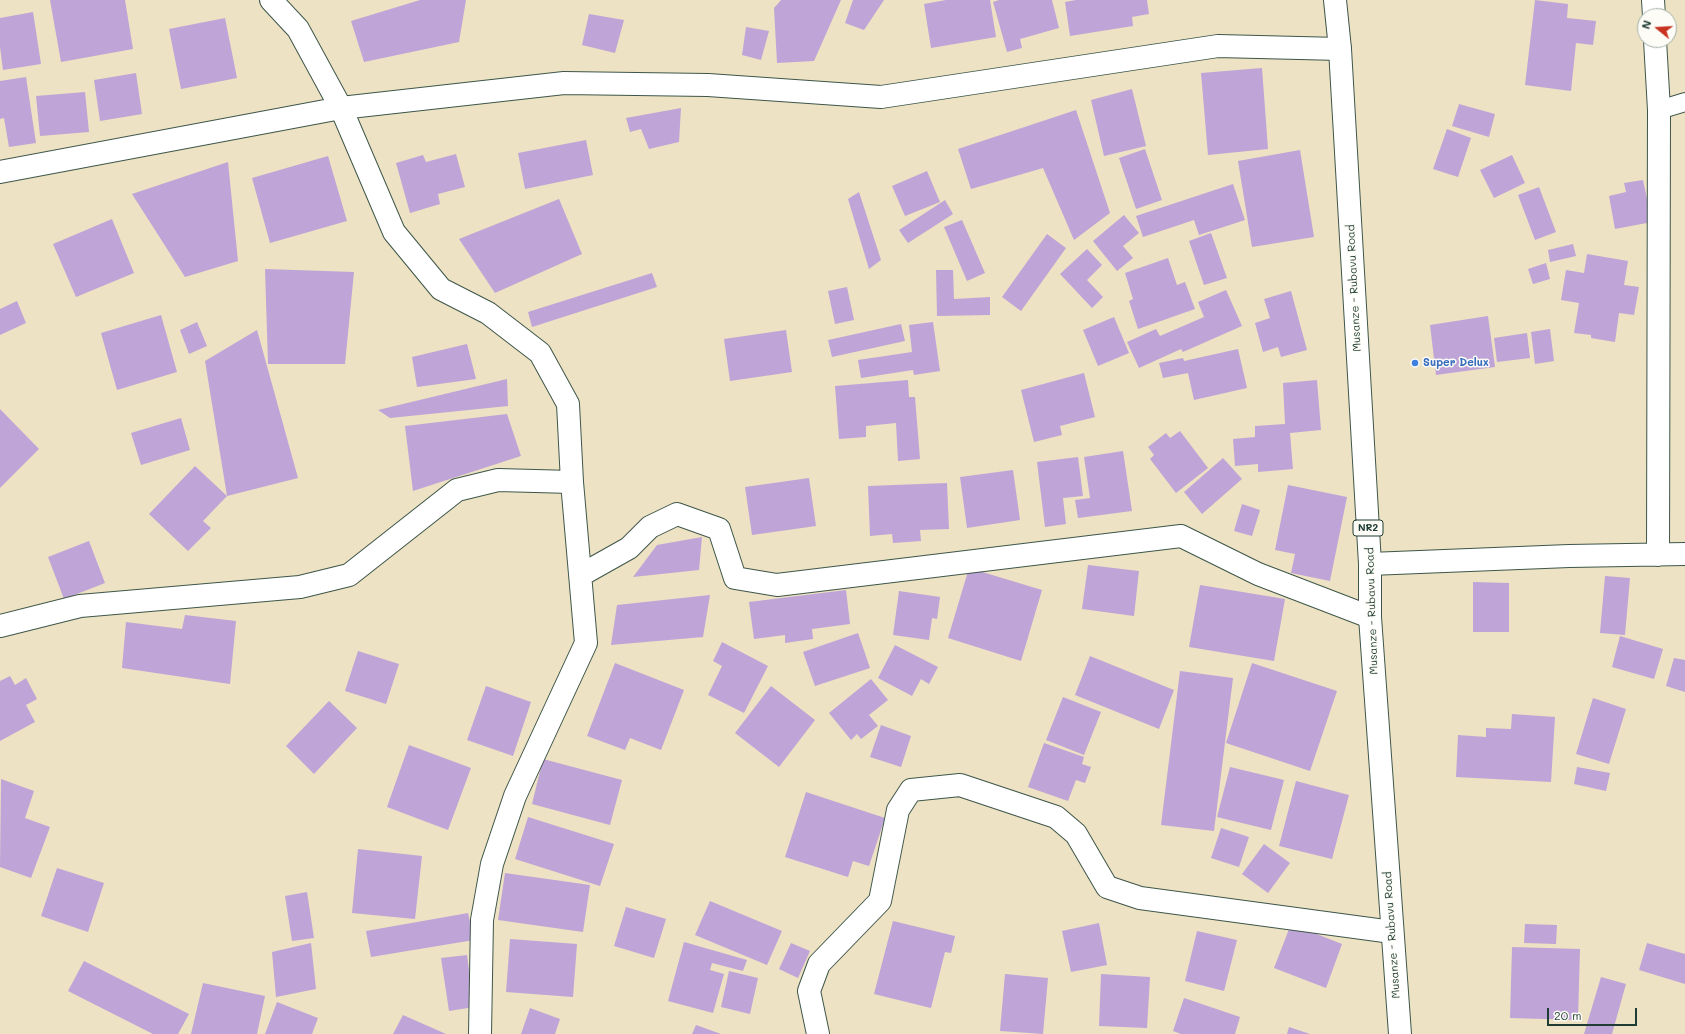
<!DOCTYPE html>
<html>
<head>
<meta charset="utf-8">
<style>
  body { margin:0 }
  #map { position:relative; width:1685px; height:1034px; overflow:hidden; background:#ede2c3; font-family:Mali,sans-serif }
  canvas { display:block }
  .north { position:absolute; left:1637px; top:8px; width:40px; height:40px; box-sizing:border-box; background:#fdfcf7; border:1px solid #a4b0a9; border-radius:50%; rotate:288deg; font-size:11px; font-weight:700; line-height:16px; text-align:center; color:#1f3d34 }
  .north::after { content:''; display:block; margin:auto; width:14px; height:18px; background:#c8321e; clip-path:polygon(50% 0,100% 100%,50% 72%,0 100%) }
  .scale { position:absolute; left:1547px; top:1008px; width:90px; height:18px; box-sizing:border-box; border:2px solid #1f3d34; border-top:0; padding-left:5px; font-size:12px; line-height:14px; white-space:nowrap; color:#1f3d34; -webkit-text-stroke:3px #fdfcf7; paint-order:stroke }
</style>
</head>
<body>
<div id="map">
<canvas width="1685" height="1034"></canvas>
<div class="north">N</div>
<div class="scale">20 m</div>
</div>
<script>
const ctx = document.querySelector('canvas').getContext('2d');
ctx.lineJoin = 'round';
function paint(path, color) { ctx.fillStyle = color; ctx.fill(path, 'evenodd'); }
const shape = rows => new Path2D(rows.map(r => 'M' + r).join(''));
function trace(path, color, width, dash) { ctx.strokeStyle = color; ctx.lineWidth = width; ctx.lineCap = dash ? 'butt' : 'round'; ctx.setLineDash(dash || []); ctx.stroke(path); }
function label(font, color, halo, rows, align = 'center') {
  ctx.font = font + ' Mali,sans-serif'; ctx.lineWidth = 3; ctx.setLineDash([]); ctx.textBaseline = 'middle'; ctx.strokeStyle = halo; ctx.fillStyle = color; for (const [text, x, y, turn = 0] of rows) {
    ctx.save(); ctx.translate(x, y); ctx.rotate((+turn || 0) * Math.PI / 180); ctx.textAlign = isNaN(turn) ? turn : align; if (halo) ctx.strokeText(text, 0, 0); ctx.fillText(text, 0, 0); ctx.restore();
  }
}
paint(shape([
  [50,0,125,0,133,49,61,62],
  [420,0,466,0,459,42,364,62,351,21],
  [781,0,841,0,814,61,777,63,774,8],
  [853,0,884,0,864,30,845,23],
  [946,0,990,0,996,37,931,48,924,4],
  [999,0,1052,0,1059,28,1020,39,1022,48,1007,52,993,2],
  [1076,0,1147,0,1149,14,1132,17,1133,26,1070,36,1065,2],
  [1535,0,1568,4,1567,18,1596,21,1593,45,1576,43,1571,91,1525,85],
  [33,12,41,64,3,70,0,47,0,18],
  [589,14,624,20,615,53,582,45],
  [225,18,237,78,181,89,169,29],
  [746,27,769,31,761,60,742,55],
  [1262,68,1268,149,1208,155,1201,73],
  [136,73,142,114,100,121,94,80],
  [26,77,36,143,9,147,4,118,0,119,0,81],
  [1132,89,1146,146,1104,156,1091,100],
  [85,92,89,132,40,136,36,96],
  [1459,104,1495,114,1489,137,1452,126],
  [681,108,679,142,649,149,641,129,630,132,626,118],
  [1076,110,1110,213,1074,240,1043,168,971,189,958,149],
  [1447,129,1471,138,1458,177,1433,169],
  [586,140,593,175,525,189,518,153],
  [1145,149,1162,200,1136,209,1119,158],
  [1300,150,1314,237,1252,247,1238,161],
  [456,154,465,187,438,194,440,204,410,213,396,163,423,155,426,162],
  [1512,155,1525,183,1494,198,1480,170],
  [328,156,347,221,270,243,252,178],
  [228,162,238,261,185,277,132,194],
  [927,171,940,202,905,216,892,186],
  [1643,180,1652,222,1615,229,1609,196,1626,192,1624,183],
  [1233,184,1245,220,1199,235,1194,220,1143,237,1136,216],
  [1539,187,1556,232,1535,240,1518,195],
  [859,192,881,260,869,269,848,199],
  [559,199,582,254,495,293,459,239],
  [945,200,953,214,908,243,899,230],
  [1124,215,1139,233,1123,246,1133,258,1117,271,1093,241],
  [112,219,134,273,76,297,53,244],
  [962,220,985,273,967,281,944,227],
  [1211,233,1227,278,1204,285,1189,241],
  [1047,234,1066,248,1021,311,1002,297],
  [1573,244,1576,256,1550,262,1548,250],
  [1087,249,1102,265,1087,280,1103,297,1092,308,1060,274],
  [1587,254,1628,261,1624,285,1639,287,1634,315,1619,313,1615,342,1591,338,1591,335,1574,333,1579,303,1561,300,1566,270,1584,273],
  [1168,258,1177,285,1185,282,1195,309,1138,329,1129,301,1133,299,1125,273],
  [1546,263,1550,279,1533,284,1528,269],
  [265,269,354,272,345,364,268,364],
  [936,270,953,270,954,299,990,297,990,315,937,316],
  [652,273,657,287,532,327,528,312],
  [847,287,854,320,835,324,828,291],
  [1226,290,1242,326,1183,352,1181,349,1139,368,1127,342,1156,329,1160,336,1204,317,1198,302],
  [1291,291,1307,350,1281,357,1278,347,1263,352,1255,323,1270,318,1264,299],
  [17,301,26,323,0,335,0,309],
  [161,315,177,372,117,390,101,333],
  [1488,316,1495,367,1436,375,1430,325],
  [1114,317,1129,353,1098,366,1083,330],
  [197,322,207,346,189,354,180,330],
  [933,322,940,371,914,375,913,370,861,378,858,360,912,352,909,325],
  [901,324,905,341,832,357,828,340],
  [1550,329,1554,361,1535,364,1531,332],
  [257,330,298,478,227,496,205,361],
  [786,330,792,372,730,381,724,339],
  [1527,333,1530,358,1497,362,1494,338],
  [467,344,476,379,417,387,412,357],
  [1238,349,1247,388,1194,400,1188,373,1163,378,1159,363,1183,358,1184,361],
  [1084,373,1095,417,1060,426,1062,435,1034,442,1021,390],
  [507,379,508,406,390,418,378,410],
  [908,380,909,397,915,397,920,459,898,461,896,423,866,426,866,437,839,439,835,386],
  [1317,380,1321,430,1290,433,1293,469,1258,472,1258,464,1235,466,1233,439,1255,437,1255,426,1285,424,1283,383],
  [0,409,39,449,0,488],
  [507,414,521,456,413,491,405,426],
  [181,418,190,450,141,465,131,433],
  [1180,431,1208,468,1176,493,1150,459,1154,455,1148,447,1166,433,1170,438],
  [1123,451,1132,511,1078,518,1075,500,1090,498,1084,457],
  [1078,457,1083,496,1063,498,1066,524,1045,527,1037,462],
  [1223,458,1242,479,1202,514,1184,492],
  [195,466,227,496,203,521,211,528,188,551,149,514],
  [1013,470,1020,520,967,528,960,477],
  [809,478,816,526,752,535,745,487],
  [947,483,949,529,920,530,921,541,893,543,892,534,870,536,868,486],
  [1288,485,1347,497,1330,581,1291,573,1295,554,1275,550],
  [1242,504,1260,510,1252,536,1234,531],
  [702,537,699,570,633,577,657,545],
  [89,541,105,583,64,599,48,557],
  [1088,565,1139,571,1134,616,1082,609],
  [969,568,1042,590,1021,661,948,638],
  [1605,576,1630,578,1625,635,1600,633],
  [1473,582,1509,583,1509,632,1473,632],
  [1200,585,1285,599,1274,661,1189,647],
  [846,590,850,624,812,629,813,639,785,643,785,635,754,639,749,602],
  [899,591,940,597,937,619,932,618,929,640,893,635],
  [710,595,703,637,611,645,617,605],
  [185,615,236,621,230,684,122,668,126,622,182,629],
  [858,633,870,668,815,686,803,652],
  [1620,636,1663,649,1654,679,1612,667],
  [722,642,768,666,744,713,708,695,722,666,713,661],
  [895,645,938,667,929,684,921,679,912,696,878,678],
  [358,651,399,664,386,704,345,691],
  [1090,656,1174,690,1159,729,1075,695],
  [1674,658,1685,660,1685,692,1666,686],
  [615,663,684,690,661,750,630,738,625,750,587,736],
  [1252,663,1337,691,1310,771,1226,743],
  [1180,671,1233,678,1214,831,1161,825],
  [10,676,15,685,26,678,37,699,26,705,35,722,0,741,0,681],
  [871,679,888,700,869,715,878,726,861,739,857,734,851,740,829,713],
  [486,686,531,702,513,756,467,740],
  [771,686,815,720,779,767,735,733],
  [1063,697,1101,712,1084,755,1046,740],
  [1593,698,1626,709,1609,764,1576,754],
  [329,701,357,728,314,774,286,746],
  [1512,714,1555,717,1551,782,1456,777,1458,735,1486,737,1486,728,1511,729],
  [881,725,911,736,901,767,870,757],
  [1044,743,1084,757,1082,764,1091,767,1085,783,1076,780,1068,801,1028,787],
  [409,745,471,768,448,830,387,807],
  [543,759,622,780,610,825,532,804],
  [1230,767,1284,780,1271,830,1217,817],
  [1577,767,1610,773,1606,791,1574,784],
  [1,779,34,791,25,818,50,827,31,878,0,867],
  [1296,781,1349,795,1332,859,1279,846],
  [806,792,885,818,869,866,853,861,848,877,785,857],
  [528,817,614,844,600,886,515,859],
  [1221,828,1249,837,1239,867,1211,858],
  [1264,844,1290,863,1268,893,1242,874],
  [358,849,422,856,415,919,352,913],
  [57,868,104,883,88,932,41,916],
  [505,873,590,885,583,932,498,920],
  [307,892,314,938,292,941,285,896],
  [710,901,782,931,767,965,695,935],
  [626,907,666,919,654,958,614,946],
  [468,913,474,940,371,957,366,931],
  [893,921,955,936,951,953,945,952,931,1008,874,994],
  [1099,923,1107,965,1071,972,1062,931],
  [1291,924,1342,944,1326,988,1274,968],
  [1525,924,1557,925,1556,944,1524,943],
  [1197,931,1237,940,1224,991,1185,981],
  [510,939,577,944,573,997,506,992],
  [684,942,747,960,743,971,712,963,710,970,724,974,713,1013,668,1001],
  [311,943,316,989,276,997,272,952],
  [791,943,810,951,798,978,779,969],
  [1647,943,1685,954,1685,984,1639,970],
  [1512,947,1580,949,1578,1020,1510,1018],
  [467,955,474,1007,449,1011,441,958],
  [84,961,189,1014,178,1034,153,1034,68,991],
  [729,971,758,978,750,1014,721,1007],
  [1005,974,1048,978,1043,1034,1000,1031],
  [1101,974,1150,977,1147,1028,1099,1026],
  [1601,977,1626,984,1612,1034,1584,1034],
  [203,983,265,996,257,1034,191,1034],
  [1184,998,1240,1017,1235,1034,1181,1034,1173,1031],
  [277,1002,318,1018,312,1034,265,1034],
  [530,1008,560,1019,555,1034,521,1034],
  [403,1015,446,1034,393,1034],
  [696,1025,721,1034,692,1034],
  [1289,1027,1310,1034,1287,1034]
]), '#bfa4d7');
const service = shape([
  [1659,110,1685,102]
]);
const minor = shape([
  [271,0,298,29,341,108,394,232,441,289,488,313,540,353,568,404,572,482,586,643,515,796,492,864,482,920,480,1034],
  [1653,0,1654,16],
  [1655,40,1659,110,1658,555],
  [0,172,341,108,564,83,708,85,881,97,1218,46,1340,49],
  [1370,564,1569,556,1685,554],
  [581,575,629,548,650,527,677,514,719,529,735,578,777,585,1181,536,1258,574,1370,617],
  [0,626,80,606,300,587,349,575,457,490,498,480,572,482],
  [818,1034,809,991,819,964,880,901,898,810,911,790,960,785,1056,817,1076,834,1107,887,1140,898,1392,932]
]);
const trunk = shape([
  [1335,0,1340,49,1370,564,1370,617,1400,1034]
]);
trace(service, '#3e5649', 20);
trace(minor, '#3e5649', 24);
trace(trunk, '#3e5649', 24);
trace(service, '#fff', 18);
trace(minor, '#fff', 22);
trace(trunk, '#fff', 22);
for (const [x, y, r, color] of [
  [1415,363,4,"#3f7fe0"]
]) { const dot = new Path2D(); dot.arc(x, y, r, 0, 2 * Math.PI); ctx.fillStyle = color; ctx.fill(dot); trace(dot, '#fdfcf7', 1.5); }
for (const [x, y, w] of [
  [1368,528,30]
]) { const box = new Path2D(); box.roundRect(x - w / 2, y - 8, w, 16, 3); ctx.fillStyle = '#fdfcf7'; ctx.fill(box); trace(box, '#1f3d34', 1); }
label('bold 10px', '#1f3d34', null, [
  ["NR2",1368,528]
]);
label('11px', '#1f3d34', '#fdfcf7', [
  ["Musanze - Rubavu Road",1354,288,-93],
  ["Musanze - Rubavu Road",1372,611,-92],
  ["Musanze - Rubavu Road",1392,935,-94]
]);
label('bold 11px', '#366cbe', '#fdfcf7', [
  ["Super Delux",1423,363]
], 'left');
</script>
</body>
</html>
